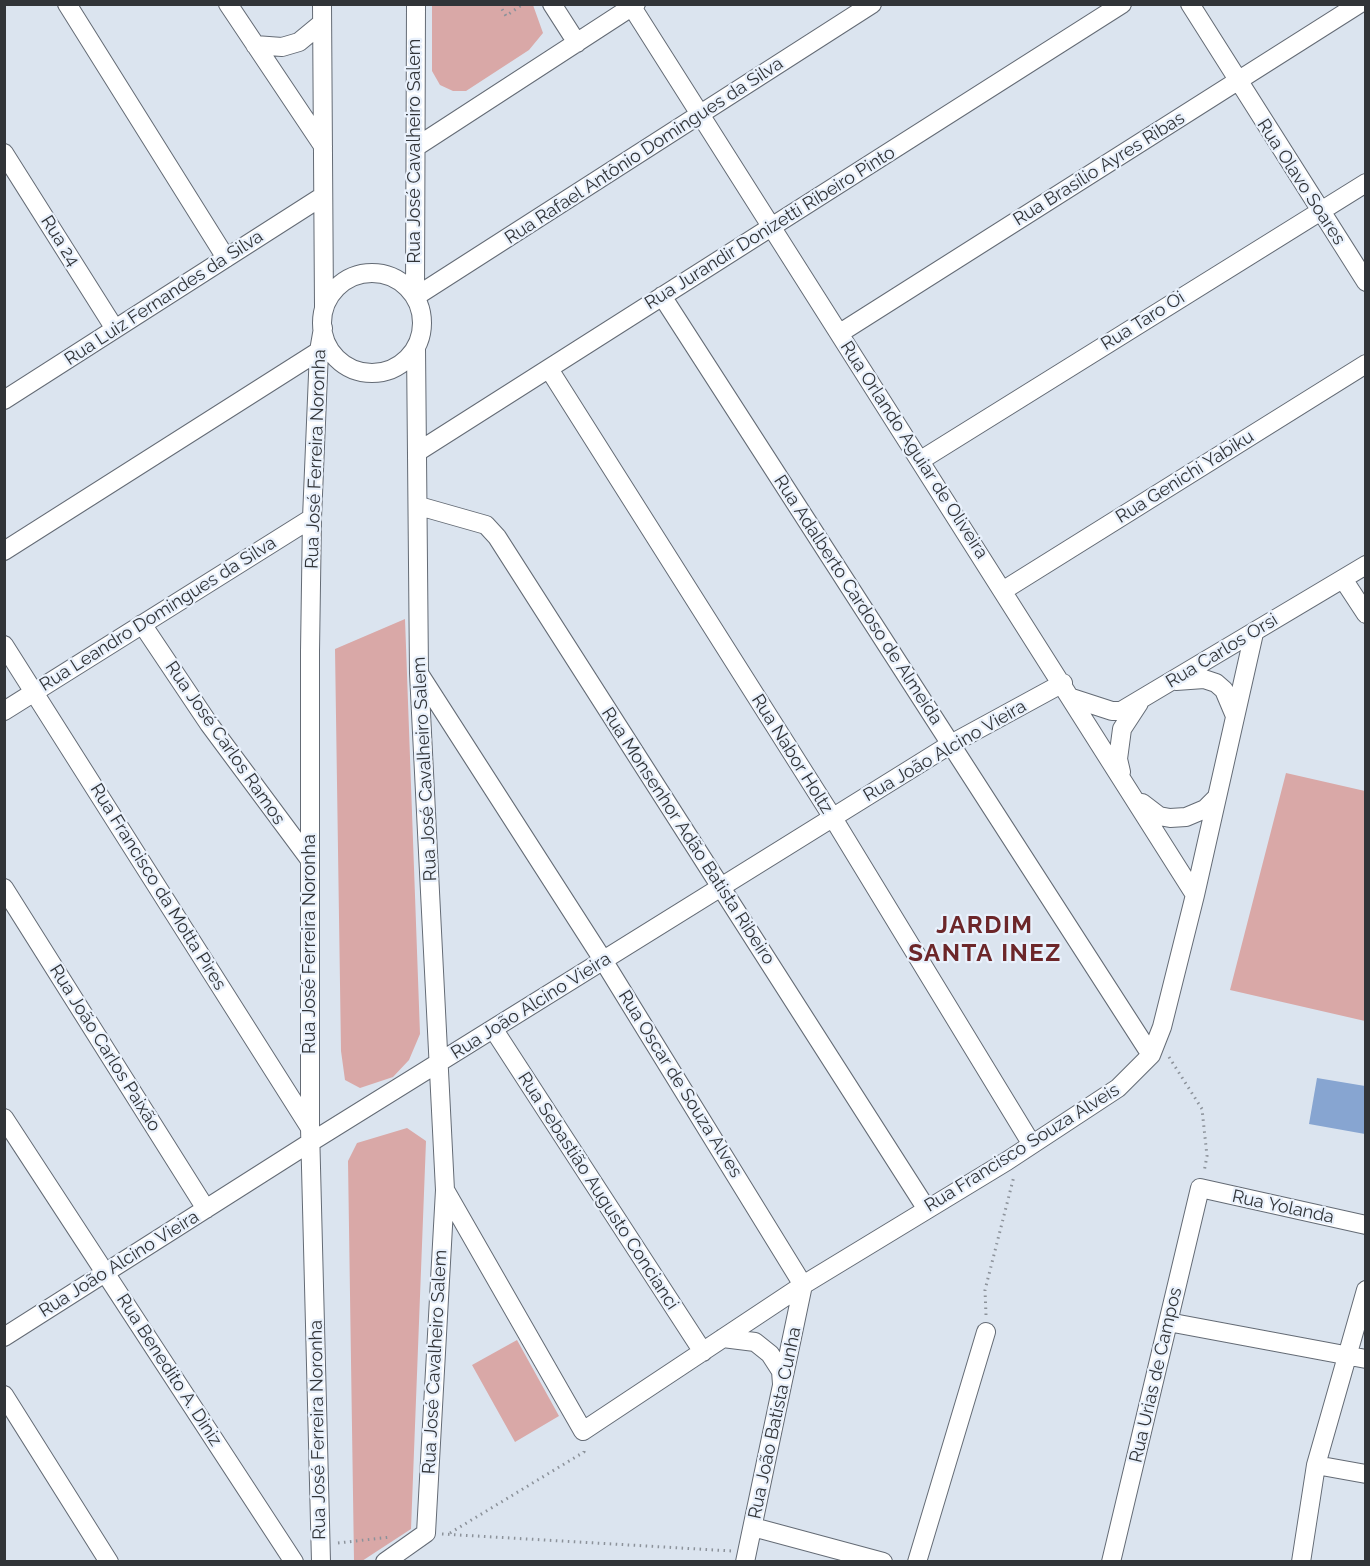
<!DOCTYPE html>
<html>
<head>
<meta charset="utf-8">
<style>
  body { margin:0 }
  #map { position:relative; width:1370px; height:1566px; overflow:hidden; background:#dbe4ef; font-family:Raleway,sans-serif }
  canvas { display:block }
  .frame { position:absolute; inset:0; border:6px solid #313438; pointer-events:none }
</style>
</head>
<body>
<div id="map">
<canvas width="1370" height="1566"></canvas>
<div class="frame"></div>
</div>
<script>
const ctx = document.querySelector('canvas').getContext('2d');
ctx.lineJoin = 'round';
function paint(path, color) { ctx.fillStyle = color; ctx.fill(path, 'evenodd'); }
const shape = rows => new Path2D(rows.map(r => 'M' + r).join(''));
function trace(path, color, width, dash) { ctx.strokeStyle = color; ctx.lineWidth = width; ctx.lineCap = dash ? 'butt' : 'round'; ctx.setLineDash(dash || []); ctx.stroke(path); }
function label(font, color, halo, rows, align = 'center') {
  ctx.font = font + ' Raleway,sans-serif'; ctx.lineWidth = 4.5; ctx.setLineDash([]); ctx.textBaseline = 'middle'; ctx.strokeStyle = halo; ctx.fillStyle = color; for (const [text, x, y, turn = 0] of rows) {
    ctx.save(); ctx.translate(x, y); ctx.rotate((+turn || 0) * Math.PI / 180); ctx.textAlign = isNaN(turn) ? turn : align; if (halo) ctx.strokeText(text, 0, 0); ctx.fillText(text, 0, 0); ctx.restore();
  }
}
paint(shape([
  [432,5,533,5,543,33,529,50,466,91,453,91,440,85,432,71],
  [405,619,420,1034,409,1060,393,1077,360,1088,345,1080,341,1051,335,649],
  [1286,773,1365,791,1365,1021,1230,990],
  [407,1128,426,1141,411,1529,362,1561,354,1561,348,1161,357,1143],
  [517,1340,559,1416,515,1442,472,1365]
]), '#d9a8a7');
paint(shape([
  [1317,1078,1365,1086,1365,1134,1309,1124]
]), '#87a5d1');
const minor = shape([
  [67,4,226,258],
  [228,4,323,146],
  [322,4,324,308],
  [552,4,577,43],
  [1190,4,1366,282],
  [632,7,1195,895],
  [255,45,282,47,299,42,322,23],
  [416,147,636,4],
  [4,153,115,329],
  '322 323a50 50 0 1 1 100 0a50 50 0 1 1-100 0Z',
  [662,296,1151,1055],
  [415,297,872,4],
  [415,297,416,4],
  [840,333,1359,4],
  [549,369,833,818,1031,1143],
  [4,400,323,196],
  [419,451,1122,4],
  [921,460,1366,183],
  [419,506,486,525,497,537,926,1208],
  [4,551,319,351],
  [1343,579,1366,614],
  [1004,590,1366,364],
  [142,624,209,724,310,860],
  [4,645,310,1128],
  [420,675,603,960,803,1285,745,1562],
  [1176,681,1204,679,1216,683,1224,690,1235,716],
  [1072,698,1112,711,1121,711,1366,565],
  [4,711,312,518],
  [1121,772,1118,759,1122,729,1139,703],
  [1142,803,1159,816,1170,818,1186,817,1205,809,1217,797],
  [4,888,206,1209],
  [494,1030,703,1352],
  [4,1118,294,1562],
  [445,1190,583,1431,803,1285,1007,1161,1118,1088,1151,1055,1162,1027,1195,895,1254,633],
  [1168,1322,1366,1359],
  [4,1337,311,1142,951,744,1063,683],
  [723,1338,755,1342,770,1354,781,1371,782,1384],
  [4,1395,109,1562],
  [1316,1465,1366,1474],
  [753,1527,883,1562],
  [321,1562,310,1128,310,651,312,518,319,351,323,328],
  [385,1562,426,1533,445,1190,419,673,416,347],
  [917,1562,986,1332],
  [1111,1562,1200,1188,1366,1225],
  [1301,1562,1316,1465,1366,1290]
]);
trace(minor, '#646b75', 20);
trace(shape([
  [499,4,506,16,523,4],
  [1169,1057,1202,1109,1207,1156,1204,1172],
  [986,1315,985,1290,1014,1176],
  [450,1533,584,1452,584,1447],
  [442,1534,732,1551],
  [338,1543,391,1537]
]), '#8c929a', 3, [1.5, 4.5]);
trace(minor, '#fff', 18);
label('18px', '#313438', '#e9f1fc', [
  ["Rua José Cavalheiro Salem",415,151,-90],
  ["Rua Rafael Antônio Domingues da Silva",644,151,-33],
  ["Rua Brasílio Ayres Ribas",1099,169,-32],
  ["Rua Olavo Soares",1301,182,57],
  ["Rua Jurandir Donizetti Ribeiro Pinto",770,228,-32],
  ["Rua 24",60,241,58],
  ["Rua Luiz Fernandes da Silva",164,298,-33],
  ["Rua Taro Oi",1143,321,-32],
  ["Rua Orlando Aguiar de Oliveira",914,450,57],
  ["Rua José Ferreira Noronha",316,459,-88],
  ["Rua Genichi Yabiku",1185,477,-32],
  ["Rua Adalberto Cardoso de Almeida",858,600,57],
  ["Rua Leandro Domingues da Silva",158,614,-32],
  ["Rua Carlos Orsi",1222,651,-31],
  ["Rua José Carlos Ramos",225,743,55],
  ["Rua João Alcino Vieira",945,751,-30],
  ["Rua Nabor Holtz",792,754,58],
  ["Rua José Cavalheiro Salem",425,769,-93],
  ["Rua Monsenhor Adão Batista Ribeiro",688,836,57],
  ["Rua Francisco da Motta Pires",158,887,58],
  ["Rua José Ferreira Noronha",310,944,-90],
  ["Rua João Alcino Vieira",531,1006,-32],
  ["Rua João Carlos Paixão",105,1048,58],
  ["Rua Oscar de Souza Alves",680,1084,58],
  ["Rua Francisco Souza Alveis",1022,1148,-32],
  ["Rua Sebastião Augusto Concianci",598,1191,57],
  ["Rua Yolanda",1283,1207,12],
  ["Rua João Alcino Vieira",119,1264,-32],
  ["Rua José Cavalheiro Salem",435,1362,-87],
  ["Rua Benedito A. Diniz",169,1370,57],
  ["Rua Urias de Campos",1156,1375,-77],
  ["Rua João Batista Cunha",775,1423,-78],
  ["Rua José Ferreira Noronha",318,1430,-91]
]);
ctx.letterSpacing = '1.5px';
label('bold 24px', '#6c2629', '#e9f1fc', [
  ["JARDIM",985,926],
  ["SANTA INEZ",985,954]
]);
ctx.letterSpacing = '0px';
</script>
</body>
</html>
